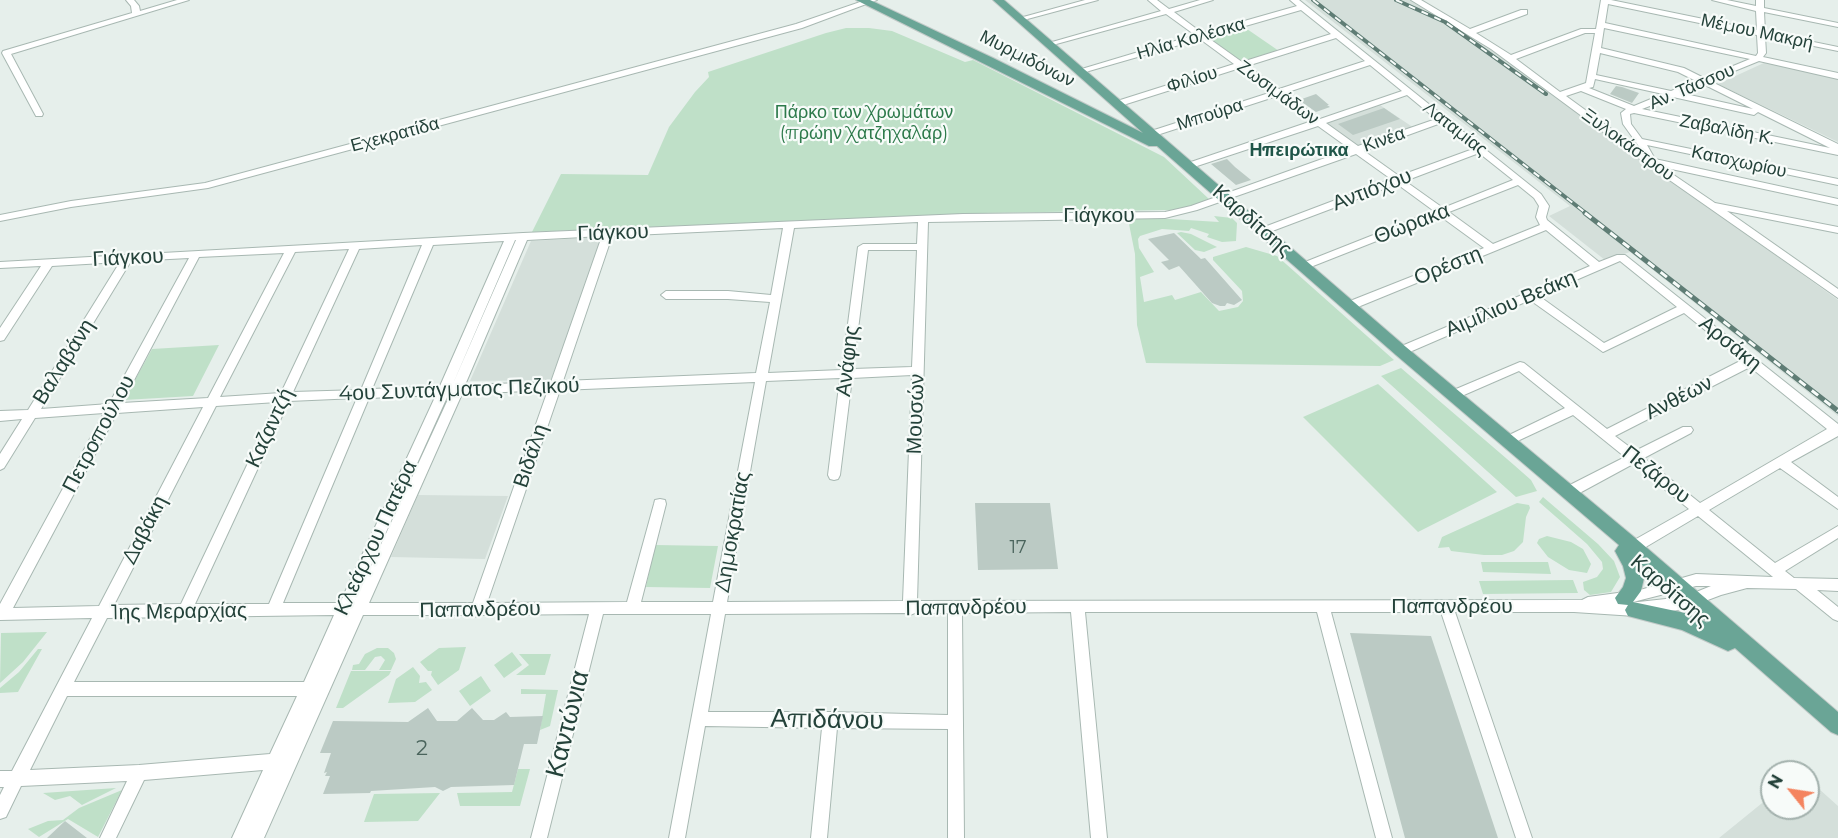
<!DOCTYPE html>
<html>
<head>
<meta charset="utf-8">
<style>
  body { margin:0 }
  #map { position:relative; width:1838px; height:838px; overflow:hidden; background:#e6efeb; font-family:Montserrat,sans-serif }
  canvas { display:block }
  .north { position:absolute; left:1760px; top:760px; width:60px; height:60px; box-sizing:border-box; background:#f7fbf9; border:2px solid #a3b1ad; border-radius:50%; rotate:300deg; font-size:16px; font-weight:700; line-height:24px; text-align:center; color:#24423a }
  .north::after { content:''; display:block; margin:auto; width:21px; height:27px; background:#f4845f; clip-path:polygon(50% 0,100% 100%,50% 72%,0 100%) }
</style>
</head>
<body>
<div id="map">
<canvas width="1838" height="838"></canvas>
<div class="north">N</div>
</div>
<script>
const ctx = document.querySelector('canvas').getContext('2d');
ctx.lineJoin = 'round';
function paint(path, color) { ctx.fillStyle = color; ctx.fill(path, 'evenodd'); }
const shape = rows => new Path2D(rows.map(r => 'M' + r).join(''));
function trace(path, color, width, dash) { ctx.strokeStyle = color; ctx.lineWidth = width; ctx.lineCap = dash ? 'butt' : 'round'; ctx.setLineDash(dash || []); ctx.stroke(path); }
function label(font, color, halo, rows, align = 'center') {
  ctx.font = font + ' Montserrat,sans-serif'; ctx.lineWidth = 4.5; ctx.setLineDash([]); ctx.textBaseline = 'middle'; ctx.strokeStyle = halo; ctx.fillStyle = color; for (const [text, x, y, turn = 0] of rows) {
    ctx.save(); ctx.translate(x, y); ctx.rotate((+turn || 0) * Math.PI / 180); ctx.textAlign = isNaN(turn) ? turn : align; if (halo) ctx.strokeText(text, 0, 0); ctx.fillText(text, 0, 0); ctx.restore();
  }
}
paint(shape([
  [1305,0,1411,0,1475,38,1838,300,1838,416,1630,252,1605,260,1549,216,1570,206],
  [1766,62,1838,78,1838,142,1718,84],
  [1380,105,1414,128,1357,148,1324,124],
  [602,237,551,380,470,381,531,241],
  [418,495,508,496,485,559,391,557],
  [1808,779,1838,806,1838,838,1719,838,1772,795,1772,808,1808,808]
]), '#d4dfda');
paint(shape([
  [846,28,869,28,892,31,965,62,973,60,1164,157,1209,199,1188,208,1171,210,980,213,532,232,561,174,648,175,669,127,695,92,709,77,708,72,826,33],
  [1247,29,1279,51,1242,63,1211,40],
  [1214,216,1232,218,1237,223,1236,241,1222,242,1207,237,1209,234,1191,228,1189,231,1162,229,1140,236,1138,239,1139,248,1154,272,1140,277,1144,302,1172,295,1175,300,1201,292,1219,311,1238,307,1243,301,1242,291,1213,260,1213,257,1246,247,1277,256,1394,360,1380,366,1146,363,1137,325,1135,254,1128,219,1154,218,1219,222],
  [1181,232,1191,234,1217,247,1204,252,1195,250,1177,233],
  [219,345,193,396,124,400,152,349],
  [1401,368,1514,465,1531,480,1537,491,1516,497,1381,376],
  [1378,384,1497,492,1418,532,1303,417],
  [1543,497,1598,544,1614,561,1620,577,1611,592,1590,595,1584,590,1583,582,1597,577,1603,569,1602,562,1587,544,1539,502],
  [1517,503,1529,505,1530,508,1526,517,1523,542,1514,551,1502,555,1484,555,1451,551,1449,547,1438,548,1442,537],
  [1547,536,1571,542,1583,549,1591,564,1587,573,1569,570,1548,557,1537,543,1539,539],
  [655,545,718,546,710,588,646,587],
  [1481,562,1548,562,1551,574,1483,572],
  [1573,580,1578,593,1483,594,1479,581],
  [47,632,23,662,0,683,1,633],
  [466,647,459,670,438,685,431,675,432,671,428,671,420,662,439,648],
  [377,648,388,648,394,653,396,659,391,670,379,670,385,660,381,656,375,657,365,670,352,670,353,665,359,664,365,654],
  [38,649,42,649,18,692,0,693,0,688,19,672],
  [512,652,522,665,504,678,494,665],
  [519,654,551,654,545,675,516,675,529,665],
  [413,667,420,676,419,683,426,682,432,690,415,702,388,703,396,679],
  [351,671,391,671,389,675,343,708,336,708],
  [481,676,491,691,470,706,459,691],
  [521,689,558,690,550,726,540,730,546,694,521,694],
  [518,769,530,769,520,806,460,806,457,793,512,792],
  [116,788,82,805,70,796,55,800,43,793],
  [122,790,98,837,68,819,39,837,28,829,48,821,63,820,79,808],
  [440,793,418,821,364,822,374,794]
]), '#bfe0c8');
paint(shape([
  [1616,86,1622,87,1639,93,1632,103,1610,94],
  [1316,94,1329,105,1327,105,1330,107,1316,112,1299,100],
  [1384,108,1400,119,1353,135,1338,124],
  [1227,159,1235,167,1251,180,1236,185,1211,164],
  [1174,233,1201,259,1205,258,1242,300,1234,305,1227,303,1225,306,1220,306,1212,303,1179,266,1169,270,1161,262,1169,260,1148,239],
  [975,503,1050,503,1058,569,978,570],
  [1350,633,1431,636,1498,838,1405,838],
  [428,708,437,721,457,721,472,708,483,720,494,720,506,712,510,717,543,716,537,744,524,744,514,785,451,787,443,791,435,787,371,791,370,793,323,794,330,776,325,776,327,772,324,773,331,753,320,753,333,721,408,722],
  [65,821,87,838,47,838]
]), '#bbcac4');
const minor = shape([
  [126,0,134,0,139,6,140,11,177,0,189,0,11,54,43,114,42,116,36,116,2,53,3,51,132,13,131,6,126,0],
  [866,0,877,0,802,28,208,188,71,207,0,221,0,215,71,201,205,183,796,24,866,0],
  [1085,0,1098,0,1020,21,1016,19,1085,0],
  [1148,0,1157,0,1169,9,1200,0,1213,0,1174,12,1202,33,1297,6,1290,0,1299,0,1541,194,1549,206,1546,217,1547,220,1599,262,1617,255,1625,255,1838,424,1838,436,1791,462,1838,497,1838,509,1780,468,1709,510,1775,563,1838,526,1838,538,1785,571,1794,578,1838,579,1838,591,1817,590,1838,607,1838,621,1833,619,1796,589,1747,588,1721,595,1684,609,1635,616,1574,612,1455,612,1532,838,1516,838,1441,612,1331,612,1392,838,1376,838,1317,612,1085,612,1107,838,1091,838,1071,612,962,613,964,838,948,838,948,729,837,728,827,838,811,838,822,728,705,726,685,838,669,838,711,614,603,614,547,838,531,838,589,614,482,615,477,617,472,615,363,615,264,838,232,838,263,770,144,780,116,838,100,838,127,781,21,786,6,817,0,819,0,795,4,787,0,787,0,771,12,771,92,618,0,620,0,604,104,413,35,418,4,468,0,470,0,454,22,419,0,421,0,411,28,410,120,262,52,266,4,340,0,341,0,328,41,266,0,268,0,262,523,233,963,214,1165,212,1191,206,1350,149,1318,126,1191,168,1185,168,1185,164,1312,121,1277,96,1154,136,1148,136,1148,132,1272,92,1240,68,1120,106,1114,106,1114,102,1234,64,1200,39,1082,73,1075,71,1195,35,1166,14,1049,46,1045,44,1161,11,1148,0],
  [1301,10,1331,34,1242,62,1207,37,1301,10],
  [1336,38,1365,61,1279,89,1247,66,1336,38],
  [1370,65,1402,91,1320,119,1285,93,1370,65],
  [1407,95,1436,119,1358,146,1326,123,1407,95],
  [1441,123,1473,149,1399,176,1364,151,1441,123],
  [1479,153,1513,180,1443,208,1405,181,1479,153],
  [1356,154,1391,179,1259,229,1259,233,1267,233,1397,184,1434,211,1300,264,1299,266,1300,268,1308,268,1440,216,1484,248,1345,303,1344,306,1345,309,1353,309,1546,230,1590,266,1397,348,1395,351,1397,354,1405,354,1530,300,1603,352,1684,313,1742,360,1607,429,1524,363,1520,362,1449,392,1447,395,1453,399,1457,398,1519,371,1565,408,1503,438,1501,441,1503,444,1511,444,1573,415,1625,457,1564,488,1563,492,1564,496,1574,496,1633,464,1689,509,1629,543,1627,547,1629,551,1634,553,1639,551,1698,516,1773,577,1696,574,1640,590,1588,597,1582,600,917,601,928,222,1165,218,1197,210,1356,154],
  [1518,185,1534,198,1539,206,1536,217,1540,225,1493,244,1449,212,1518,185],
  [918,222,917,244,863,244,858,247,842,370,768,373,794,228,918,222],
  [783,228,771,295,728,291,666,291,661,295,666,299,728,299,770,302,756,373,563,381,612,236,783,228],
  [602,236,551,382,465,385,527,240,602,236],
  [515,240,516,240,452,386,515,240],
  [504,241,440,386,372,389,433,245,504,241],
  [422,245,361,390,293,392,359,249,422,245],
  [349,249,281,393,220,397,295,252,349,249],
  [868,250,917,250,912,367,853,369,868,250],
  [284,253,208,398,122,403,199,257,284,253],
  [189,258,109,404,41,409,131,261,189,258],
  [1620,261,1677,307,1604,343,1539,296,1620,261],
  [1750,367,1827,429,1700,503,1644,458,1691,433,1693,430,1691,427,1683,427,1635,451,1615,436,1750,367],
  [912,375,903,601,727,602,766,381,840,378,828,475,830,479,834,480,838,479,840,475,852,378,912,375],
  [755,382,713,602,641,602,666,504,665,500,660,499,655,500,654,504,627,602,487,603,560,390,755,382],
  [548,390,473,603,369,603,462,394,548,390],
  [436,395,340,603,283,603,369,398,436,395],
  [448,395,450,395,354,603,448,395],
  [357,398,269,604,195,604,289,401,357,398],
  [277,402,181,604,114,605,216,406,277,402],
  [203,407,99,606,13,608,117,413,203,407],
  [1696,586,1711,586,1684,597,1629,603,1696,586],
  [905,613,910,615,915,613,948,613,948,715,830,712,708,712,725,614,905,613],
  [334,615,304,682,74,682,107,618,334,615],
  [67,696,297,696,270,754,139,765,30,770,67,696],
  [1411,0,1421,0,1470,29,1521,10,1527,10,1527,14,1476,33,1511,55,1581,29,1596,29,1601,0,1611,0,1757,30,1756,11,1712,0,1727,0,1756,6,1756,0,1764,0,1764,8,1838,23,1838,27,1764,12,1765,32,1838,47,1838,51,1765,36,1766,53,1763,57,1838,73,1838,79,1759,61,1710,81,1838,144,1838,155,1634,113,1630,114,1631,124,1642,139,1838,179,1838,185,1647,145,1655,159,1838,199,1838,205,1662,167,1715,203,1838,227,1838,233,1727,211,1838,289,1838,298,1648,165,1491,49,1411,0],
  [1608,4,1757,35,1758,53,1756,56,1605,23,1608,4],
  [1604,28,1750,59,1704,78,1684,68,1601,48,1604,28],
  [1585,33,1595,33,1586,83,1560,92,1516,59,1585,33],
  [1600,53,1678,72,1696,81,1671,91,1596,75,1600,53],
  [1595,79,1663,94,1634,106,1589,88,1593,87,1595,79],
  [1703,84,1753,109,1681,93,1703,84],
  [1581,91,1626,109,1621,113,1623,124,1643,152,1566,96,1581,91],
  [1673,97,1754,115,1758,112,1830,148,1642,109,1673,97]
]);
const major = shape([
  [856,0,870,0,993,58,1143,133,993,0,1004,0,1406,347,1640,542,1838,712,1838,735,1831,732,1735,648,1728,651,1682,630,1628,616,1625,610,1628,605,1618,604,1615,598,1623,587,1626,578,1623,566,1615,551,1619,545,1396,355,1157,146,1149,146,856,0],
  [1641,564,1708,623,1685,613,1633,602,1641,591,1644,578,1641,564]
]);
trace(minor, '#a8b8b2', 2);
trace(major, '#c2cac8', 2);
paint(minor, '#fff');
paint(major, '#6aa596');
const railFar1 = shape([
  [1313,0,1587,214],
  [1396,0,1445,22,1546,94]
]);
const rail = shape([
  [1585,213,1838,411]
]);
trace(railFar1, '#5f7d75', 4);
trace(rail, '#5f7d75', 5);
trace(railFar1, '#f7fbf9', 2, [7]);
trace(rail, '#f7fbf9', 3, [8]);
label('18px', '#24423a', '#f7fbf9', [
  ["Μέμου Μακρή",1757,32,12],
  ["Ηλία Κολέσκα",1191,39,-16],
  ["Μυρμιδόνων",1027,59,27],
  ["Φιλίου",1192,80,-17],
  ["Αν. Τάσσου",1692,87,-23],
  ["Ζωσιμάδων",1278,93,36],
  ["Μπούρα",1210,115,-18],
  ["Λαταμίας",1455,129,38],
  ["Ζαβαλίδη Κ.",1727,130,11],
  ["Εχεκρατίδα",395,135,-15],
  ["Κινέα",1384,140,-19],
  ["Ξυλοκάστρου",1628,145,36],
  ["Κατοχωρίου",1739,162,12]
]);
label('18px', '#2d7a4b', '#f7fbf9', [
  ["Πάρκο των Χρωμάτων",864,113],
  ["(πρώην Χατζηχαλάρ)",864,134]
]);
label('bold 18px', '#1f5548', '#f7fbf9', [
  ["Ηπειρώτικα",1299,151]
]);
label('18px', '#4a645c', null, [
  ["17",1018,548]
]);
label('21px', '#24423a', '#f7fbf9', [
  ["Αντιόχου",1372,190,-21],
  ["Γιάγκου",1099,216],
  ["Καρδίτσης",1252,221,41],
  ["Θώρακα",1412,224,-21],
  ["Γιάγκου",613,233,-2],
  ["Γιάγκου",128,258,-3],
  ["Ορέστη",1448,266,-22],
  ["Αιμίλιου Βεάκη",1511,304,-23],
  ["Αρσάκη",1730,344,39],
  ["Ανάφης",848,361,-83],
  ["Βαλαβάνη",64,362,-58],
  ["4ου Συντάγματος Πεζικού",459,390,-2],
  ["Ανθέων",1679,398,-27],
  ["Μουσών",916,414,-88],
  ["Καζαντζή",270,428,-65],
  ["Πετροπούλου",99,434,-62],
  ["Βιδάλη",531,456,-71],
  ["Πεζάρου",1656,475,38],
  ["Δαβάκη",145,530,-63],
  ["Δημοκρατίας",733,532,-80],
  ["Κλεάρχου Πατέρα",376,538,-65],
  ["Καρδίτσης",1670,591,41],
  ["Παπανδρέου",1452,607],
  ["Παπανδρέου",966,608,-1],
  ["Παπανδρέου",480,610,-1],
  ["1ης Μεραρχίας",179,612,-1]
]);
label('21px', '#4a645c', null, [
  ["2",422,749]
]);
label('26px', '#24423a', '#f7fbf9', [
  ["Απιδάνου",827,720,1],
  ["Καντώνια",568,724,-76]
]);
</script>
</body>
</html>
